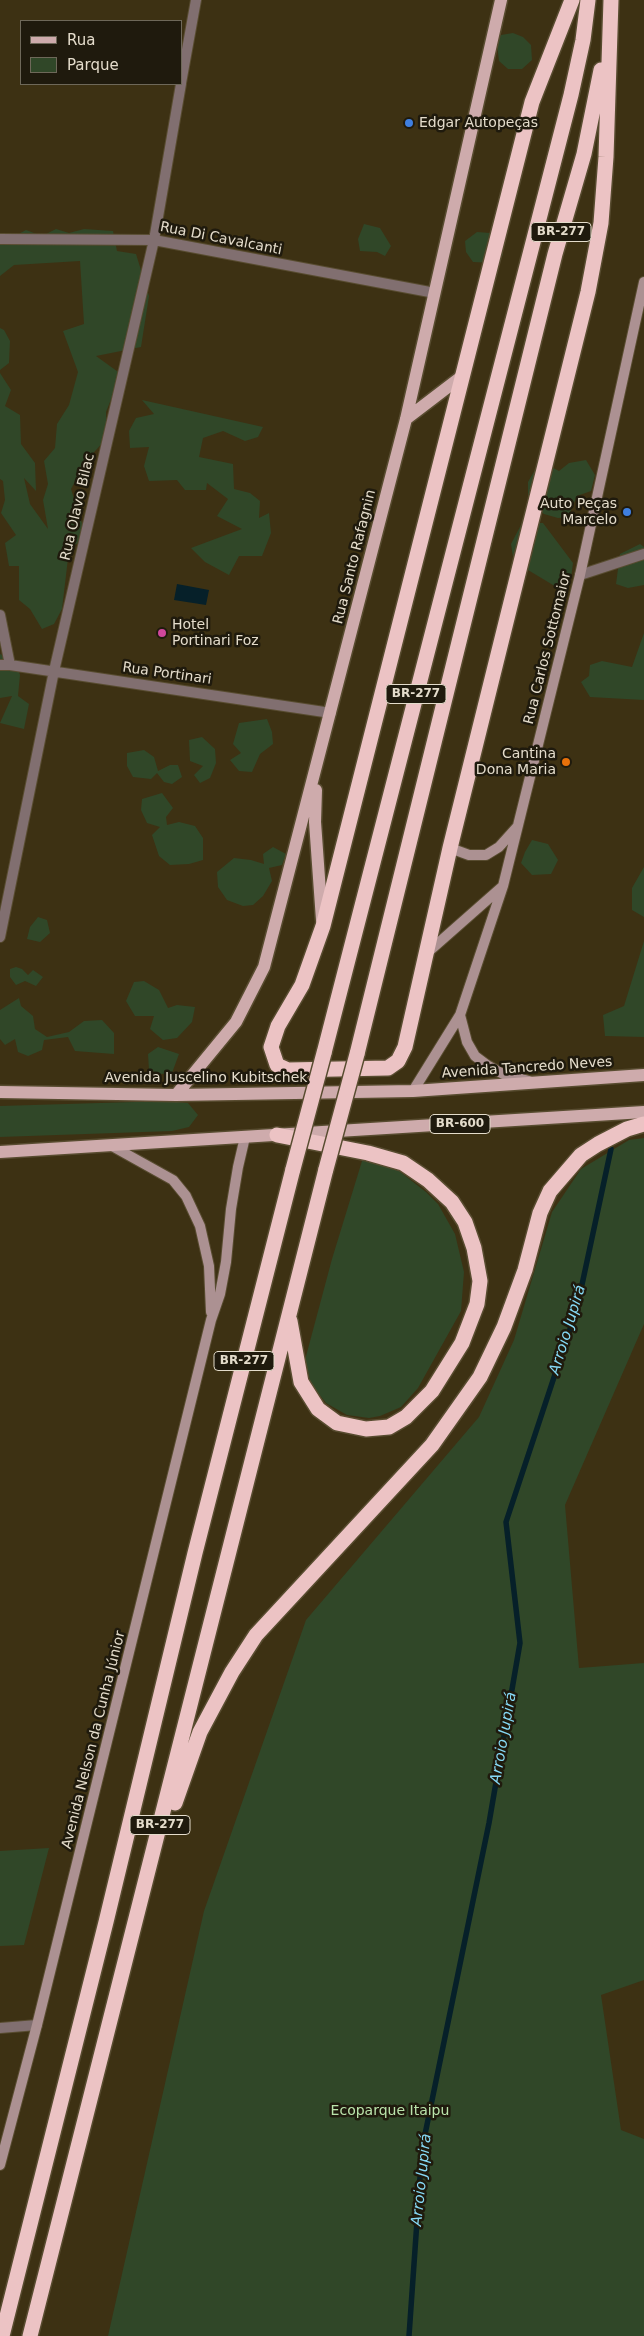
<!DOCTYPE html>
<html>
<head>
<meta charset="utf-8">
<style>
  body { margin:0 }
  #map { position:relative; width:644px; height:2336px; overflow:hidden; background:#3d3113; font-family:"DejaVu Sans",sans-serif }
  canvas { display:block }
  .legend { position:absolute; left:20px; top:20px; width:162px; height:65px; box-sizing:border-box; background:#1f1a0d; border:1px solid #6e6859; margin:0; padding:6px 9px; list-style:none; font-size:15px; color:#e4dccb }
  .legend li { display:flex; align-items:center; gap:10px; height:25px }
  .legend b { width:25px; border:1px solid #6e6859 }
</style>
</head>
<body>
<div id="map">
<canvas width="644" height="2336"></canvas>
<ul class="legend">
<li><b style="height:6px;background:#ceabac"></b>Rua</li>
<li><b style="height:14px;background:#304728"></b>Parque</li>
</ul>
</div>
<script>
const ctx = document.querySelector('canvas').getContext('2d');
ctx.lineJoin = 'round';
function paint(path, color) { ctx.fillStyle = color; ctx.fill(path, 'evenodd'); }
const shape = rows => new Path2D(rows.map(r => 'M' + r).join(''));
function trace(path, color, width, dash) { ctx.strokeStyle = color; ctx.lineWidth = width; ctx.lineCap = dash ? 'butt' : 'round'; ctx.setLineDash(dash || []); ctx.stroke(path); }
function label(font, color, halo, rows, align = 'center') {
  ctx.font = font + ' "DejaVu Sans",sans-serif'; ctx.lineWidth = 5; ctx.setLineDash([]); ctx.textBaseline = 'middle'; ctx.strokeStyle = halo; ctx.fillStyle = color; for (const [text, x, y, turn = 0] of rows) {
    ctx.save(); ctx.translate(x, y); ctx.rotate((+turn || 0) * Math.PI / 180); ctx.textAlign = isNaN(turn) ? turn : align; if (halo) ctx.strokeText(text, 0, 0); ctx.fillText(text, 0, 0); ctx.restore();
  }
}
paint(shape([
  [513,33,523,37,531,45,532,60,522,69,508,69,499,61,497,44,501,35],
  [364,224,380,228,391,246,385,256,377,252,360,251,358,239],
  [56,229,69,233,84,229,113,231,117,251,136,254,149,296,141,347,96,356,121,374,106,412,107,438,86,461,71,489,86,536,69,550,62,609,54,624,42,629,30,609,19,600,19,566,9,566,5,543,16,535,1,513,5,500,3,481,0,479,0,373,11,390,5,406,20,415,21,444,35,463,36,491,24,478,30,504,48,529,43,500,48,484,44,461,55,448,57,424,69,405,78,372,63,331,84,324,80,261,14,265,0,276,0,238,3,242,26,230,42,236],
  [477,232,490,233,503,242,503,255,495,263,473,262,466,252,465,241],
  [0,328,4,330,10,341,9,363,0,370],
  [142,400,263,427,258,437,245,441,223,431,203,438,199,457,233,464,234,489,250,493,260,501,259,518,269,513,271,533,262,556,239,556,229,575,205,562,191,548,242,529,217,516,228,499,207,483,206,490,185,490,177,480,149,481,144,466,149,447,130,448,129,431,136,418,154,414],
  [586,460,595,475,591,491,577,496,568,517,558,518,544,514,528,502,528,482,540,461,559,471,569,463],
  [522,523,543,523,573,563,571,578,563,591,528,570,513,557,511,544],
  [640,544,644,547,644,585,628,588,616,584,620,554],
  [644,633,644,700,590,697,581,682,589,676,590,665,602,661,632,667],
  [0,654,15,660,20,675,18,696,29,704,24,729,0,723,12,696,0,698],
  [267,719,272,732,273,744,260,754,252,772,239,771,230,760,241,753,233,744,239,723],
  [202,737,215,749,216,763,210,778,200,783,194,775,203,766,190,761,189,740],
  [144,750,154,757,158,771,170,765,178,765,182,777,172,784,164,782,157,773,151,779,133,777,127,766,127,753],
  [162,793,173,808,166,817,167,825,179,822,195,826,203,838,203,860,189,864,170,865,159,856,152,835,160,827,147,823,141,810,142,799],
  [532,840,548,844,558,860,551,874,532,875,521,863,525,852],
  [273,847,286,854,282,865,269,868,272,881,263,896,253,905,243,906,227,900,218,887,217,872,234,858,251,860,264,864,263,854],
  [644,867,644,917,632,910,632,888],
  [38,917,47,920,50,933,40,942,27,939,30,927],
  [644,941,644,1037,605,1036,603,1015,624,1006],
  [16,967,22,969,28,975,33,970,43,977,36,986,25,981,16,985,10,977,10,969],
  [144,981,159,990,168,1008,177,1005,195,1007,192,1022,177,1038,163,1040,150,1029,154,1016,135,1016,126,1001,134,982],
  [19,998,21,1006,33,1016,35,1029,47,1037,69,1032,84,1021,102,1020,114,1033,114,1054,75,1051,68,1037,44,1040,42,1050,28,1056,18,1052,15,1039,5,1045,0,1039,0,1010],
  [158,1047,179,1054,172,1073,161,1074,149,1070,148,1054],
  [167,1101,188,1103,198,1115,189,1127,172,1131,0,1137,0,1106],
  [644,1138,644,1324,565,1505,579,1668,644,1663,644,1980,601,1995,621,2130,644,2139,644,2336,108,2336,204,1911,306,1620,479,1417,514,1340,552,1212,581,1169,629,1140],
  [366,1159,399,1171,426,1192,438,1204,455,1234,464,1272,461,1311,418,1388,401,1407,380,1416,369,1418,347,1415,326,1403,311,1384,305,1360,332,1259,362,1161],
  [49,1848,24,1945,0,1946,0,1851]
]), '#304728');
paint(shape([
  [177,584,209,590,206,605,174,600]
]), '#062029');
trace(shape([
  [409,2336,422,2149,489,1823,520,1643,506,1522,577,1308,611,1149]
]), '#062029', 5.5);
const lane = shape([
  [0,2028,37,2025]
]);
const street = shape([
  [181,83,196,0],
  [0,239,154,240,435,293],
  [580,575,644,554],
  [0,615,10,665],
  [0,665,10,665,331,713],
  [0,937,54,671,154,240,181,84]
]);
const secondary = shape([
  [450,848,469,855,486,855,499,847,517,827],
  [427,953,503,886],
  [460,1015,467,1042,475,1056,487,1065,503,1074,529,1081],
  [413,1091,460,1015,503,886,580,575,644,282],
  [112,1146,173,1180,186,1196,200,1226,209,1266,211,1312],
  [0,2165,37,2025,211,1320,220,1294,226,1262,231,1209,238,1167,245,1137]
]);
const primary = shape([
  [406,419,461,377],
  [316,790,315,822,322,920],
  [0,1092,176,1095,413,1091,644,1075],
  [176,1095,236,1022,264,967,406,419,501,0],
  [0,1152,644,1112]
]);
const highway = shape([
  [572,0,532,102,323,926,302,985,278,1026,271,1047,277,1065,288,1070,388,1068,398,1061,405,1047,450,848,588,292,601,223,606,157,611,0],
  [324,1053,571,95,583,40,588,0],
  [357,1054,555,254,584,154,601,70],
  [277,1135,368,1153,403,1163,428,1180,452,1202,465,1222,474,1248,480,1281,477,1304,462,1343,432,1391,406,1417,389,1427,366,1429,337,1423,318,1409,301,1382,290,1321],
  [175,1803,200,1732,232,1672,256,1635,432,1445,480,1377,504,1327,525,1270,540,1213,550,1191,581,1155,598,1144,627,1129,644,1124],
  [2,2336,106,1922,195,1553,293,1169],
  [30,2336,326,1169]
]);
trace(lane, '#584c30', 12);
trace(street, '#584c30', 12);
trace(secondary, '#584c30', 12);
trace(primary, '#584c30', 15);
trace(highway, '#584c30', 18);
trace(lane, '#816f70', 10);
trace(street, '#816f70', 10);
trace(secondary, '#ac9192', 10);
trace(primary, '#ceabac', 12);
trace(highway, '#ecc3c4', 15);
const highwayBridge = shape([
  [293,1169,324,1053],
  [326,1169,357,1054]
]);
trace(highwayBridge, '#584c30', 18, []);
trace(highwayBridge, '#ecc3c4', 15);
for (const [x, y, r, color] of [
  [409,123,5,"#3f7fe0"],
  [627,512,5,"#3f7fe0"],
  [162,633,5,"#d1479c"],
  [566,762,5,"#e8710a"]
]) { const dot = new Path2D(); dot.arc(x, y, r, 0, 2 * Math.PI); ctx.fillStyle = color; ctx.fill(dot); trace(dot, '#1f1a0d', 2); }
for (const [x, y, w] of [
  [561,232,60],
  [416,694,60],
  [460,1124,60],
  [244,1361,60],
  [160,1825,60]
]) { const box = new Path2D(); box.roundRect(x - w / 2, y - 9.5, w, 19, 4); ctx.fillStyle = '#1f1a0d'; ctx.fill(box); trace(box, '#e4dccb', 1); }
label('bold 12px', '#e4dccb', null, [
  ["BR-277",561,232],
  ["BR-277",416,694],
  ["BR-600",460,1124],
  ["BR-277",244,1361],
  ["BR-277",160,1825]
]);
label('14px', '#e4dccb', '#1f1a0d', [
  ["Edgar Autopeças",419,123],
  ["Auto Peças",617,504,"right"],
  ["Marcelo",617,520,"right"],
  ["Hotel",172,625],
  ["Portinari Foz",172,641],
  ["Cantina",556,754,"right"],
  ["Dona Maria",556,770,"right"]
], 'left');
label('14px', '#e4dccb', '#1f1a0d', [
  ["Rua Di Cavalcanti",221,239,11],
  ["Rua Olavo Bilac",78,507,-77],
  ["Rua Santo Rafagnin",355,557,-76],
  ["Rua Carlos Sottomaior",548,648,-76],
  ["Rua Portinari",167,674,8],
  ["Avenida Tancredo Neves",527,1068,-4],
  ["Avenida Juscelino Kubitschek",206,1078],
  ["Avenida Nelson da Cunha Júnior",94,1740,-76]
]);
label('14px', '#bae4ab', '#1f1a0d', [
  ["Ecoparque Itaipu",390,2111]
]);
label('italic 15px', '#86d9f5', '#1f1a0d', [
  ["Arroio Jupirá",568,1330,-73],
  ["Arroio Jupirá",504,1738,-80],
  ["Arroio Jupirá",422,2180,-84]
]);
</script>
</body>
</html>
